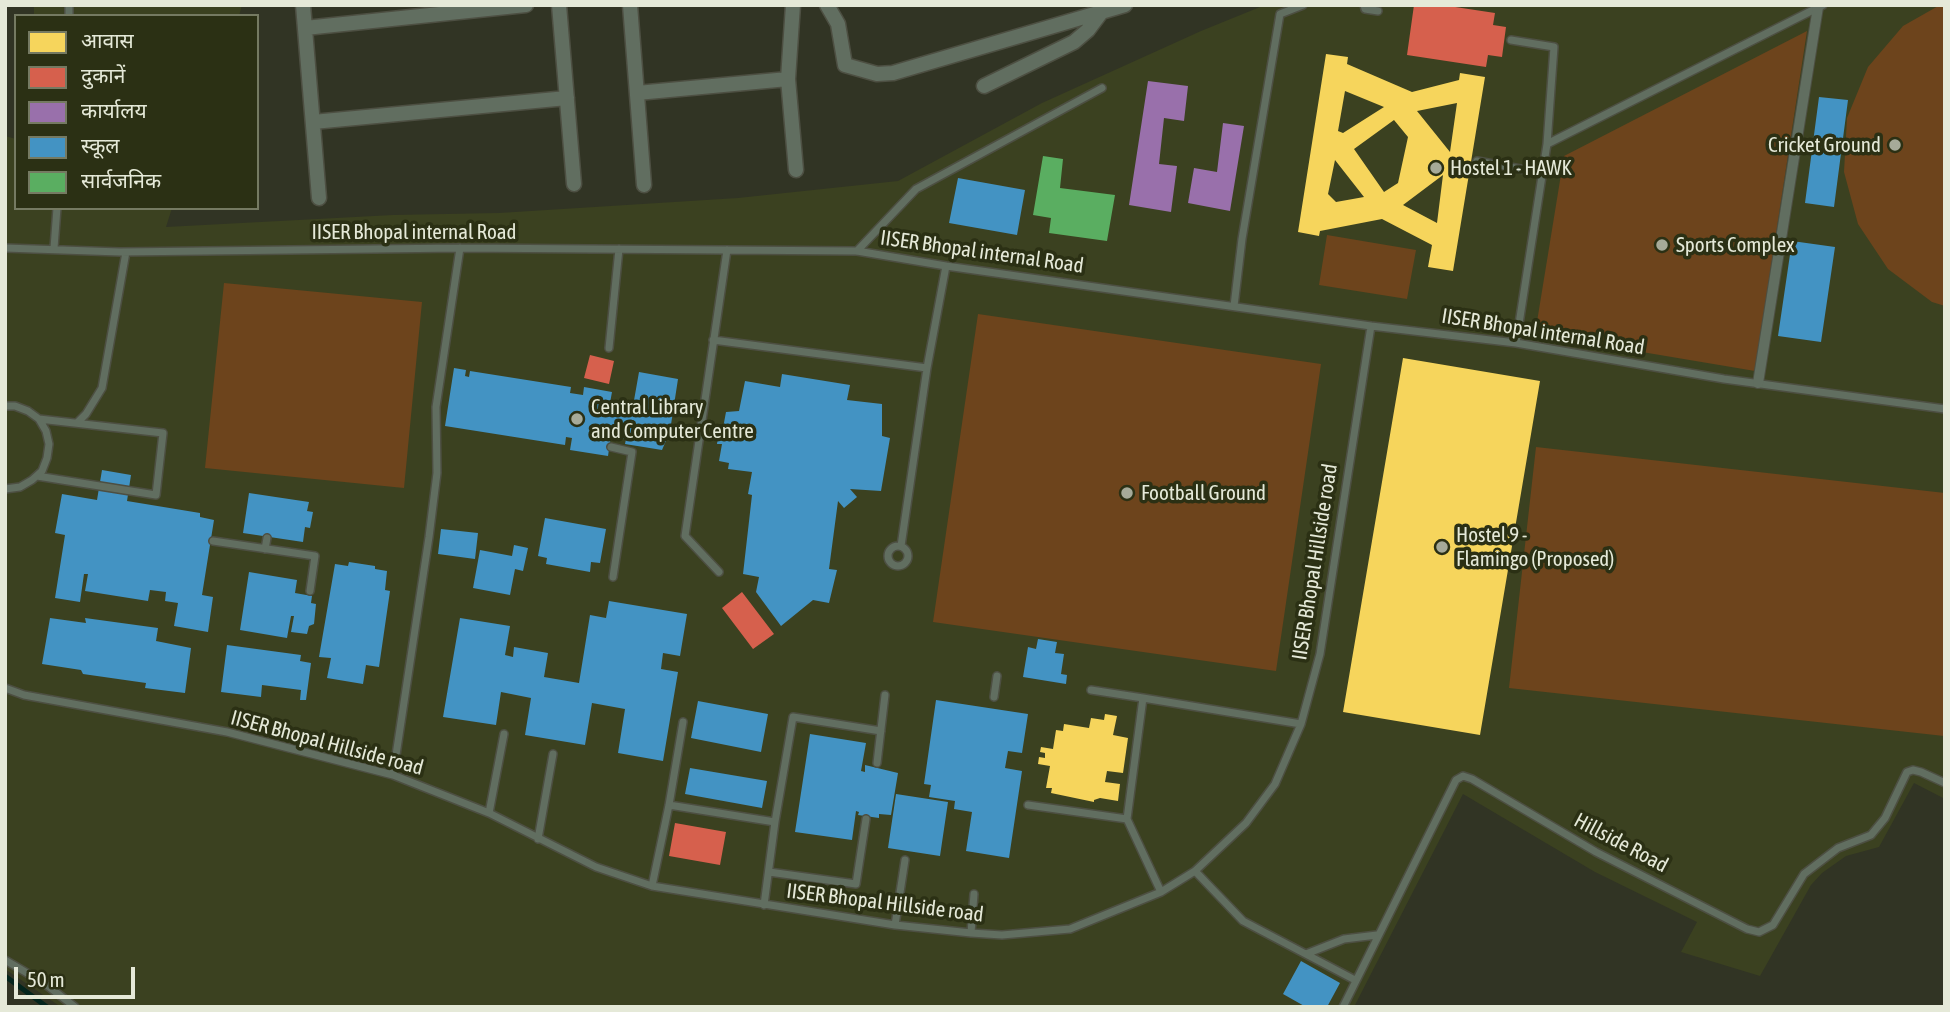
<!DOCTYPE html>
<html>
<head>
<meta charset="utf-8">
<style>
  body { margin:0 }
  #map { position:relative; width:1950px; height:1012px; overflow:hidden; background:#313424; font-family:"Asap Condensed","Noto Sans Devanagari",sans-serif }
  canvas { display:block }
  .frame { position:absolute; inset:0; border:7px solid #e5e9d8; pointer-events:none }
  .legend { position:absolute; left:14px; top:14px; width:245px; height:196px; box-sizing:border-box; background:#2b3014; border:2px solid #757a62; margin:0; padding:9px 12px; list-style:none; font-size:21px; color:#e5e9d8 }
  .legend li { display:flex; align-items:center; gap:14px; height:35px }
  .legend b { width:35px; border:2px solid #757a62 }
  .scale { position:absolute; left:14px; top:967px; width:121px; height:32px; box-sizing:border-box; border:4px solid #e5e9d8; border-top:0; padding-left:9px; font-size:21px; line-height:24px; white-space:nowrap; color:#e5e9d8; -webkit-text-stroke:5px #2b3014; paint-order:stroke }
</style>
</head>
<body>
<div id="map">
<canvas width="1950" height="1012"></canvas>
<div class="frame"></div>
<ul class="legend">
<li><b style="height:19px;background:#f6d55c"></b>आवास</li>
<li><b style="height:19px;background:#d6604d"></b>दुकानें</li>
<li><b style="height:19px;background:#9970ab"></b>कार्यालय</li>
<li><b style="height:19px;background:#4393c3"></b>स्कूल</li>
<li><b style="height:19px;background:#5aae61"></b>सार्वजनिक</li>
</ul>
<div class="scale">50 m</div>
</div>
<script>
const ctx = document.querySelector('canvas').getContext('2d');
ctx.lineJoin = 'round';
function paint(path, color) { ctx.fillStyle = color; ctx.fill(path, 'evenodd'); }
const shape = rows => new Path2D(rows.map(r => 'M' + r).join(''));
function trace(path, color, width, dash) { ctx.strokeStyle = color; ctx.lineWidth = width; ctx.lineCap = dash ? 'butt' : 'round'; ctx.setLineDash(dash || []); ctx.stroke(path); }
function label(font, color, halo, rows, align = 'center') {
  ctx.font = font + ' "Asap Condensed",sans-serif'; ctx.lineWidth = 7; ctx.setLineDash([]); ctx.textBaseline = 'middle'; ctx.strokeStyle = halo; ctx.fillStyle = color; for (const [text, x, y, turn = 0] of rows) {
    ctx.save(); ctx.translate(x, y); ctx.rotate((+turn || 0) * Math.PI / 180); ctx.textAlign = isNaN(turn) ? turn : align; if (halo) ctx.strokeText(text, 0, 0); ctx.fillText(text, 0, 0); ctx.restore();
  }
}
paint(shape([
  [34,5,242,5,239,16,34,16],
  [1265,5,1945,5,1945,799,1914,783,1879,847,1846,856,1822,873,1811,885,1760,976,1681,952,1697,922,1595,872,1463,794,1354,1007,61,1007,5,969,5,136,16,139,16,208,172,208,166,227,393,215,499,213,738,198,898,181,1042,103,1201,31]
]), '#3b4120');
paint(shape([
  [1940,5,1945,5,1945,306,1932,302,1888,269,1858,224,1844,172,1847,118,1868,67,1903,26],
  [1807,31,1755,371,1535,334,1564,156],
  [1327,235,1416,250,1407,299,1319,285],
  [224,283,422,302,404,488,205,468],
  [978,314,1321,364,1276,671,933,622],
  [1536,447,1945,493,1944,736,1509,688]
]), '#6d441c');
paint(shape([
  [1326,54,1348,57,1347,64,1412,92,1459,80,1460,73,1485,77,1453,271,1428,267,1432,245,1382,219,1320,231,1319,236,1298,232],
  [1345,91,1384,107,1343,133,1338,131],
  [1457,103,1450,152,1417,111],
  [1394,120,1408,137,1398,183,1384,192,1354,149],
  [1335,160,1364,197,1336,202,1328,194],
  [1443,175,1437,223,1403,205],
  [1403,358,1540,381,1480,735,1343,712],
  [1105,714,1117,716,1113,735,1128,738,1123,773,1107,771,1105,782,1120,784,1118,801,1100,798,1094,800,1094,802,1051,793,1052,788,1046,788,1050,766,1038,764,1039,757,1045,758,1045,753,1040,752,1041,747,1053,749,1056,730,1063,731,1064,724,1089,728,1091,718,1104,720]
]), '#f6d55c');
paint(shape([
  [1414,5,1442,5,1495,13,1493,25,1506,27,1502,57,1488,55,1486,67,1407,55],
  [590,355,614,361,609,384,584,378],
  [742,592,774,634,753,649,722,608],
  [675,823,726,832,720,865,669,856]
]), '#d6604d');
paint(shape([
  [1148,81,1188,86,1184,121,1164,118,1159,164,1177,166,1171,212,1129,205],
  [1223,123,1244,126,1230,211,1188,203,1194,168,1217,172]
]), '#9970ab');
paint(shape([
  [1819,97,1848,100,1834,207,1805,203],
  [958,178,1025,190,1017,235,949,223],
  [1792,241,1835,247,1821,342,1778,336],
  [454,368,466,370,465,376,469,377,470,371,571,387,570,393,583,395,584,387,612,392,610,403,633,406,639,372,678,379,670,431,662,450,625,444,626,439,611,436,608,456,570,450,572,438,566,437,565,445,445,426],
  [782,374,850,385,847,400,882,404,882,436,890,438,881,491,850,489,857,497,844,508,838,501,829,569,837,570,829,603,813,600,781,626,756,592,759,577,743,574,752,495,748,494,752,472,728,469,729,463,719,461,722,444,717,444,719,429,727,429,723,428,726,412,739,411,745,381,780,387],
  [102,470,131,475,127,501,200,513,200,517,214,520,202,595,213,597,208,632,174,626,178,603,165,601,166,592,150,590,148,601,85,591,88,574,84,574,80,602,55,598,65,535,55,533,62,494,97,500],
  [249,493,309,502,307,511,313,512,310,528,305,527,303,542,243,533],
  [545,518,606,529,600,563,591,562,590,572,546,564,547,558,538,556],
  [441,529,478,533,475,559,438,554],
  [514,545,528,548,523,571,515,569,510,595,473,588,480,550,512,556],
  [349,562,375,566,375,569,387,571,385,590,390,591,379,667,366,665,363,684,327,678,331,658,319,657,335,564,348,566],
  [249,572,297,580,295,593,312,596,311,603,316,604,314,624,309,626,307,634,291,632,294,616,291,616,287,638,240,630],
  [609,601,687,614,680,656,663,653,661,669,678,672,663,761,618,753,625,709,592,703,585,745,525,735,531,698,501,692,496,725,443,717,460,618,510,626,505,655,513,657,514,647,548,653,544,677,579,683,590,615,606,618],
  [50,618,86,623,85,618,158,628,156,641,191,648,185,693,145,688,146,683,83,674,81,670,42,664],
  [1038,639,1057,642,1055,653,1064,654,1061,674,1067,675,1066,684,1023,677,1028,647,1036,649],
  [227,645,301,655,300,661,311,663,306,700,300,700,301,690,262,685,261,697,221,692],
  [936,700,1028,714,1022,753,1008,751,1005,768,1022,771,1009,858,966,851,972,812,954,809,955,801,929,797,931,785,924,784],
  [698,701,768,714,761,752,691,738],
  [810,734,866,743,861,771,865,772,865,765,898,773,891,815,879,814,879,818,858,815,859,812,856,811,852,840,795,832],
  [690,768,767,781,762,808,685,794],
  [896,794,948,802,940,856,888,848],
  [1301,961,1340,983,1327,1007,1306,1007,1283,994]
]), '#4393c3');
paint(shape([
  [1043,156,1063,159,1060,188,1115,195,1107,241,1049,233,1051,218,1033,215]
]), '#5aae61');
trace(shape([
  [5,976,47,1007]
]), '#04251d', 5);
const service = shape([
  [1364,5,1365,9,1378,11],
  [69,16,69,5],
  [1511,40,1554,47,1547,144],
  [1477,161,1542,173],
  [5,248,120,252,460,248,857,251,946,266,1371,326,1516,343,1724,379,1945,409],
  [54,248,57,208],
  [857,251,916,189,1102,88],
  [1234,306,1242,239,1280,14,1303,5],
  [713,340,927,368],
  [1516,343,1547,144,1823,5],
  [609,348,619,249],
  [5,406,15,406,28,411,39,419,46,431,49,444,47,458,42,471,32,480,20,487,5,489],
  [77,423,86,414,102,388,126,252],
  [611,447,632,452,613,577],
  [37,476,156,495,163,433,39,419],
  [213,541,315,556,310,591],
  '888 556a10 10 0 1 1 20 0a10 10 0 1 1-20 0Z',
  [901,546,927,368,946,266],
  [265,549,267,538],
  [719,572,685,536,727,250],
  [5,688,24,695,227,732,393,775,489,813,596,867,652,886,895,925,971,933,1002,935,1070,929,1161,892,1195,871,1246,823,1275,784,1301,724,1320,654,1371,326],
  [1091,690,1143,698],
  [994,697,997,676],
  [877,763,885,695],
  [393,775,429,537,437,473,436,407,460,248],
  [669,805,775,822],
  [1028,805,1127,819],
  [489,813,504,734],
  [538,839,553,754],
  [1195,871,1243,921,1355,980],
  [769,872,856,884,866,819],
  [652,886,669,805,683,722],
  [1161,892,1127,819,1143,698,1301,724],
  [764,905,775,822,793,717,881,731],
  [895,925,905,860],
  [971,933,974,894],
  [1306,954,1344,939,1377,935],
  [5,960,44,983,75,1007],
  [1343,1007,1456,780,1463,776,1472,779,1596,852,1747,929,1759,932,1773,925,1804,874,1838,848,1871,835,1885,818,1907,772,1913,770,1921,772,1945,783]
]);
const pedestrian = shape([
  [1758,383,1818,7]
]);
const minor = shape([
  [303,5,319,198],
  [559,5,574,184],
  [630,5,644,185],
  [793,5,788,79,796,170],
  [827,5,838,24,845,65,877,74,893,73,1125,5],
  [305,28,526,5],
  [984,86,1074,42,1088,30,1100,14],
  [637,93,788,79],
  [313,122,567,98]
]);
trace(service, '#4d4f42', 10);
trace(pedestrian, '#4d4f42', 12);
trace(minor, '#4d4f42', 17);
trace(service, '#616e60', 7);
trace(pedestrian, '#616e60', 10);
trace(minor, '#616e60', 14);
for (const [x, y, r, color] of [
  [1895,145,7,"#a6aa99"],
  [1436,168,7,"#a6aa99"],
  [1662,245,7,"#a6aa99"],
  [577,419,7,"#a6aa99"],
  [1127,493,7,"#a6aa99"],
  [1442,547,7,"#a6aa99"]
]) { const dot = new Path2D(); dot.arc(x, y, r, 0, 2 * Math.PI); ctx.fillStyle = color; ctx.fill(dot); trace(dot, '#2b3014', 2.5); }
label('21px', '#e5e9d8', '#2b3014', [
  ["Cricket Ground",1881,145,"right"],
  ["Hostel 1 - HAWK",1450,168],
  ["Sports Complex",1676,245],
  ["Central Library",591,407],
  ["and Computer Centre",591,431],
  ["Football Ground",1141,493],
  ["Hostel 9 -",1456,535],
  ["Flamingo (Proposed)",1456,559]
], 'left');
label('21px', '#e5e9d8', '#2b3014', [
  ["IISER Bhopal internal Road",414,232],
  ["IISER Bhopal internal Road",982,252,8],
  ["IISER Bhopal internal Road",1543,332,9],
  ["IISER Bhopal Hillside road",1315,562,-81],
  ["IISER Bhopal Hillside road",327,743,15],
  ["Hillside Road",1621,843,28],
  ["IISER Bhopal Hillside road",885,903,7]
]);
</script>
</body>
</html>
